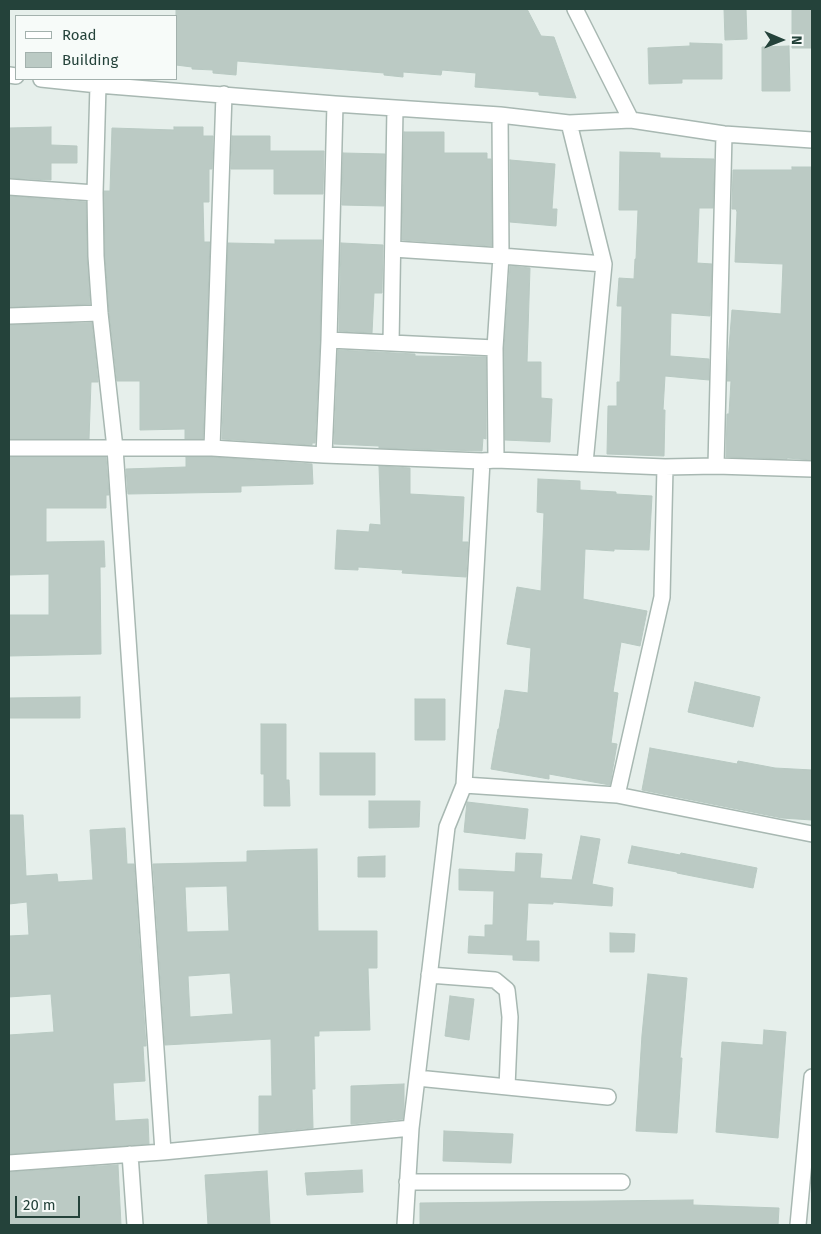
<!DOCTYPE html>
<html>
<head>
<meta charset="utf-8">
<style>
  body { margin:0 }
  #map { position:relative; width:821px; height:1234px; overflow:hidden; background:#e6efeb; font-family:"Fira Sans",sans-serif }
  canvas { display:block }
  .frame { position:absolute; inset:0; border:10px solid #24423a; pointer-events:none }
  .legend { position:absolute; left:15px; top:15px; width:162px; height:65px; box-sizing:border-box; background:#f7fbf9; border:1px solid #a3b1ad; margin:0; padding:6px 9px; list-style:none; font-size:15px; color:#24423a }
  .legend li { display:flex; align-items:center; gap:10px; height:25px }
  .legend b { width:25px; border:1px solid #a3b1ad }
  .north { position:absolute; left:756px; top:15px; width:50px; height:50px; -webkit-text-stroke:4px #f7fbf9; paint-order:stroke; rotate:91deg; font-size:14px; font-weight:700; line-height:20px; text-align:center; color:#24423a }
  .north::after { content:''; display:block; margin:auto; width:18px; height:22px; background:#24423a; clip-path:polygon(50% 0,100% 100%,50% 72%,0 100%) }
  .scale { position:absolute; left:15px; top:1196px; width:65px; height:22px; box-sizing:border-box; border:2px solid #24423a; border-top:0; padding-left:6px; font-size:15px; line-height:18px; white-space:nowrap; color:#24423a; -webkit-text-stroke:4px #f7fbf9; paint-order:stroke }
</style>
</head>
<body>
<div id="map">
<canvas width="821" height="1234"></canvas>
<div class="frame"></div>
<ul class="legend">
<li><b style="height:6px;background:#fff"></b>Road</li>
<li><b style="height:14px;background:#bbcac4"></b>Building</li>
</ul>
<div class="north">N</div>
<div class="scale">20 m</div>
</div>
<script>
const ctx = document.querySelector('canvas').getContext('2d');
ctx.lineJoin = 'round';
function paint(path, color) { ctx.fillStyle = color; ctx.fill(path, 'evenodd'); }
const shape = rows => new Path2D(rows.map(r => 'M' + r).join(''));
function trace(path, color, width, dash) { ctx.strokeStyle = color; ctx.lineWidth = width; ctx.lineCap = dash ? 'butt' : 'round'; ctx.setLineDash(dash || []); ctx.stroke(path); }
const building = shape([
  [176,9,527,9,541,36,554,37,576,98,539,95,539,92,475,87,476,73,442,70,441,75,403,72,403,77,384,75,384,73,237,61,236,75,213,73,213,70,192,69,192,67,176,65,176,9],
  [724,9,746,9,747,39,725,40,724,9],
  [792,9,812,9,812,48,792,48,792,9],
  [690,43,722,44,722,79,682,79,682,83,649,84,648,48,690,46,690,43],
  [789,46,790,91,762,91,762,47,789,46],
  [51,127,51,145,77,146,77,163,51,163,51,180,9,178,9,128,51,127],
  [174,127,203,127,203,136,213,136,212,169,209,169,209,202,203,202,204,242,210,242,203,439,185,439,185,429,140,430,140,381,117,381,109,312,105,256,104,193,104,191,110,191,112,128,174,130,174,127],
  [404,132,444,132,444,153,487,153,487,159,491,159,492,246,402,240,404,132],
  [232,136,270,136,270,151,324,151,323,194,274,194,274,169,231,169,232,136],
  [620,152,660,153,660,158,714,159,713,208,699,208,697,263,712,264,710,316,671,313,670,356,709,359,709,380,665,376,663,410,665,410,664,456,607,454,608,406,617,406,617,382,620,382,622,306,617,306,619,278,634,279,635,259,636,259,638,210,619,210,620,152],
  [343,153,385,154,384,206,342,205,343,153],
  [510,160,555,164,552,209,557,209,556,226,510,222,510,160],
  [792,167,812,167,812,460,787,458,787,459,726,457,727,414,729,414,731,381,727,381,728,360,732,310,781,314,783,264,735,262,737,212,736,209,732,209,733,170,792,170,792,167],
  [9,196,86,202,87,256,90,304,9,307,9,196],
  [275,240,322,240,320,340,315,443,312,443,312,445,222,439,228,243,275,244,275,240],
  [341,243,383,245,382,293,374,293,372,333,339,331,341,243],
  [510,266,530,268,527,362,541,362,541,398,552,399,550,442,505,440,504,348,510,266],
  [92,323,98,382,91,382,89,439,9,439,9,325,92,323],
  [338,350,415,354,415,356,486,357,486,439,483,438,482,451,379,448,379,446,334,444,338,350],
  [9,457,106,457,109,495,106,495,106,508,46,508,46,542,104,541,105,567,100,567,101,654,9,656,9,615,49,615,49,574,9,575,9,457],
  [186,457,212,457,312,464,313,484,241,486,241,492,128,494,126,469,186,467,186,457],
  [379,466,410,468,410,494,464,497,462,542,468,542,466,577,402,573,403,570,358,567,358,570,335,569,337,530,369,532,370,524,381,525,379,466],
  [538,479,580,481,580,490,616,492,616,494,652,496,649,550,614,549,614,551,585,549,583,599,647,611,640,646,621,642,613,692,618,693,611,743,617,744,610,785,549,774,549,779,491,769,498,729,499,729,505,690,528,693,531,648,507,644,517,587,541,591,544,513,537,512,538,479],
  [695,682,760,697,753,727,688,712,695,682],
  [80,697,80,718,9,718,9,698,80,697],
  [415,699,445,699,445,740,415,740,415,699],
  [261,724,286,724,286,780,289,780,290,806,264,806,264,774,261,774,261,724],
  [650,748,737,764,738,761,775,768,812,770,812,820,782,818,642,790,650,748],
  [320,753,375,753,375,795,320,795,320,753],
  [369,801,420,801,419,827,369,828,369,801],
  [467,802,528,809,525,839,464,832,467,802],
  [9,815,23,815,26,876,57,874,58,882,93,880,90,830,125,828,127,864,134,864,146,1046,143,1046,145,1081,113,1083,115,1121,148,1119,149,1144,9,1154,9,1035,54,1032,51,994,9,997,9,936,29,935,27,902,9,904,9,815],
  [581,836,600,839,592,884,613,888,612,906,553,902,553,904,528,903,526,941,539,941,539,961,513,960,513,955,468,953,469,936,485,937,485,925,493,925,494,891,459,890,459,869,515,872,516,853,542,854,540,878,572,880,581,836],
  [632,846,680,855,681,853,757,868,753,888,677,873,677,872,628,863,632,846],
  [317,849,318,931,377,931,377,968,368,968,370,1030,319,1031,319,1036,314,1036,315,1089,312,1089,313,1128,259,1133,259,1096,272,1096,271,1039,165,1045,153,864,247,862,247,851,317,849],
  [227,886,229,931,187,932,185,887,227,886],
  [230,973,233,1014,190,1017,188,976,230,973],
  [385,856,385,877,358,877,358,857,385,856],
  [610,933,635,934,634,952,610,952,610,933],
  [648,974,687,978,680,1058,682,1058,677,1133,636,1131,642,1035,648,974],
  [450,996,474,999,469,1040,445,1036,450,996],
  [764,1030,786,1032,778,1138,716,1132,722,1042,763,1045,764,1030],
  [404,1084,404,1105,403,1119,351,1124,351,1086,404,1084],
  [444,1131,513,1134,511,1163,443,1161,444,1131],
  [118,1165,121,1225,9,1225,9,1172,118,1165],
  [362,1170,363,1192,307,1195,305,1173,362,1170],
  [267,1171,270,1225,208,1225,205,1175,267,1171],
  [693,1200,693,1205,779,1208,778,1225,420,1225,420,1203,693,1200]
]);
paint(building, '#bbcac4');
trace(building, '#b8c9c2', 1);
const minor = shape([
  [575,9,631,120],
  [9,75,16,76],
  [41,79,98,85,335,104,500,115,569,123,631,120,724,134,812,140],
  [98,85,95,193,96,256,100,313,115,448,163,1152],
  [569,123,604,264,585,463],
  [9,187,95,193],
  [393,249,501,256,604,264],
  [9,316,100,313],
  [329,340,495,348],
  [391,343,395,108],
  [9,448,212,448,324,455,482,461,496,460,665,467,716,466,812,469],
  [212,448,224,94],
  [324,455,329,340,335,104],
  [496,460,495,348,501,256,500,115],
  [716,466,724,134],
  [464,785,617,795,812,834],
  [617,795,662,597,665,467],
  [429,975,495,980,507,990,510,1017,507,1087],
  [417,1078,608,1097],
  [130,1154,135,1225],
  [9,1163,163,1152,411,1128],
  [407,1182,622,1182],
  [405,1225,411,1128,447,827,464,785,482,461],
  [798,1225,812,1077]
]);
trace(minor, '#a8b8b2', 18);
trace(minor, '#fff', 15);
</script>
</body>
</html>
